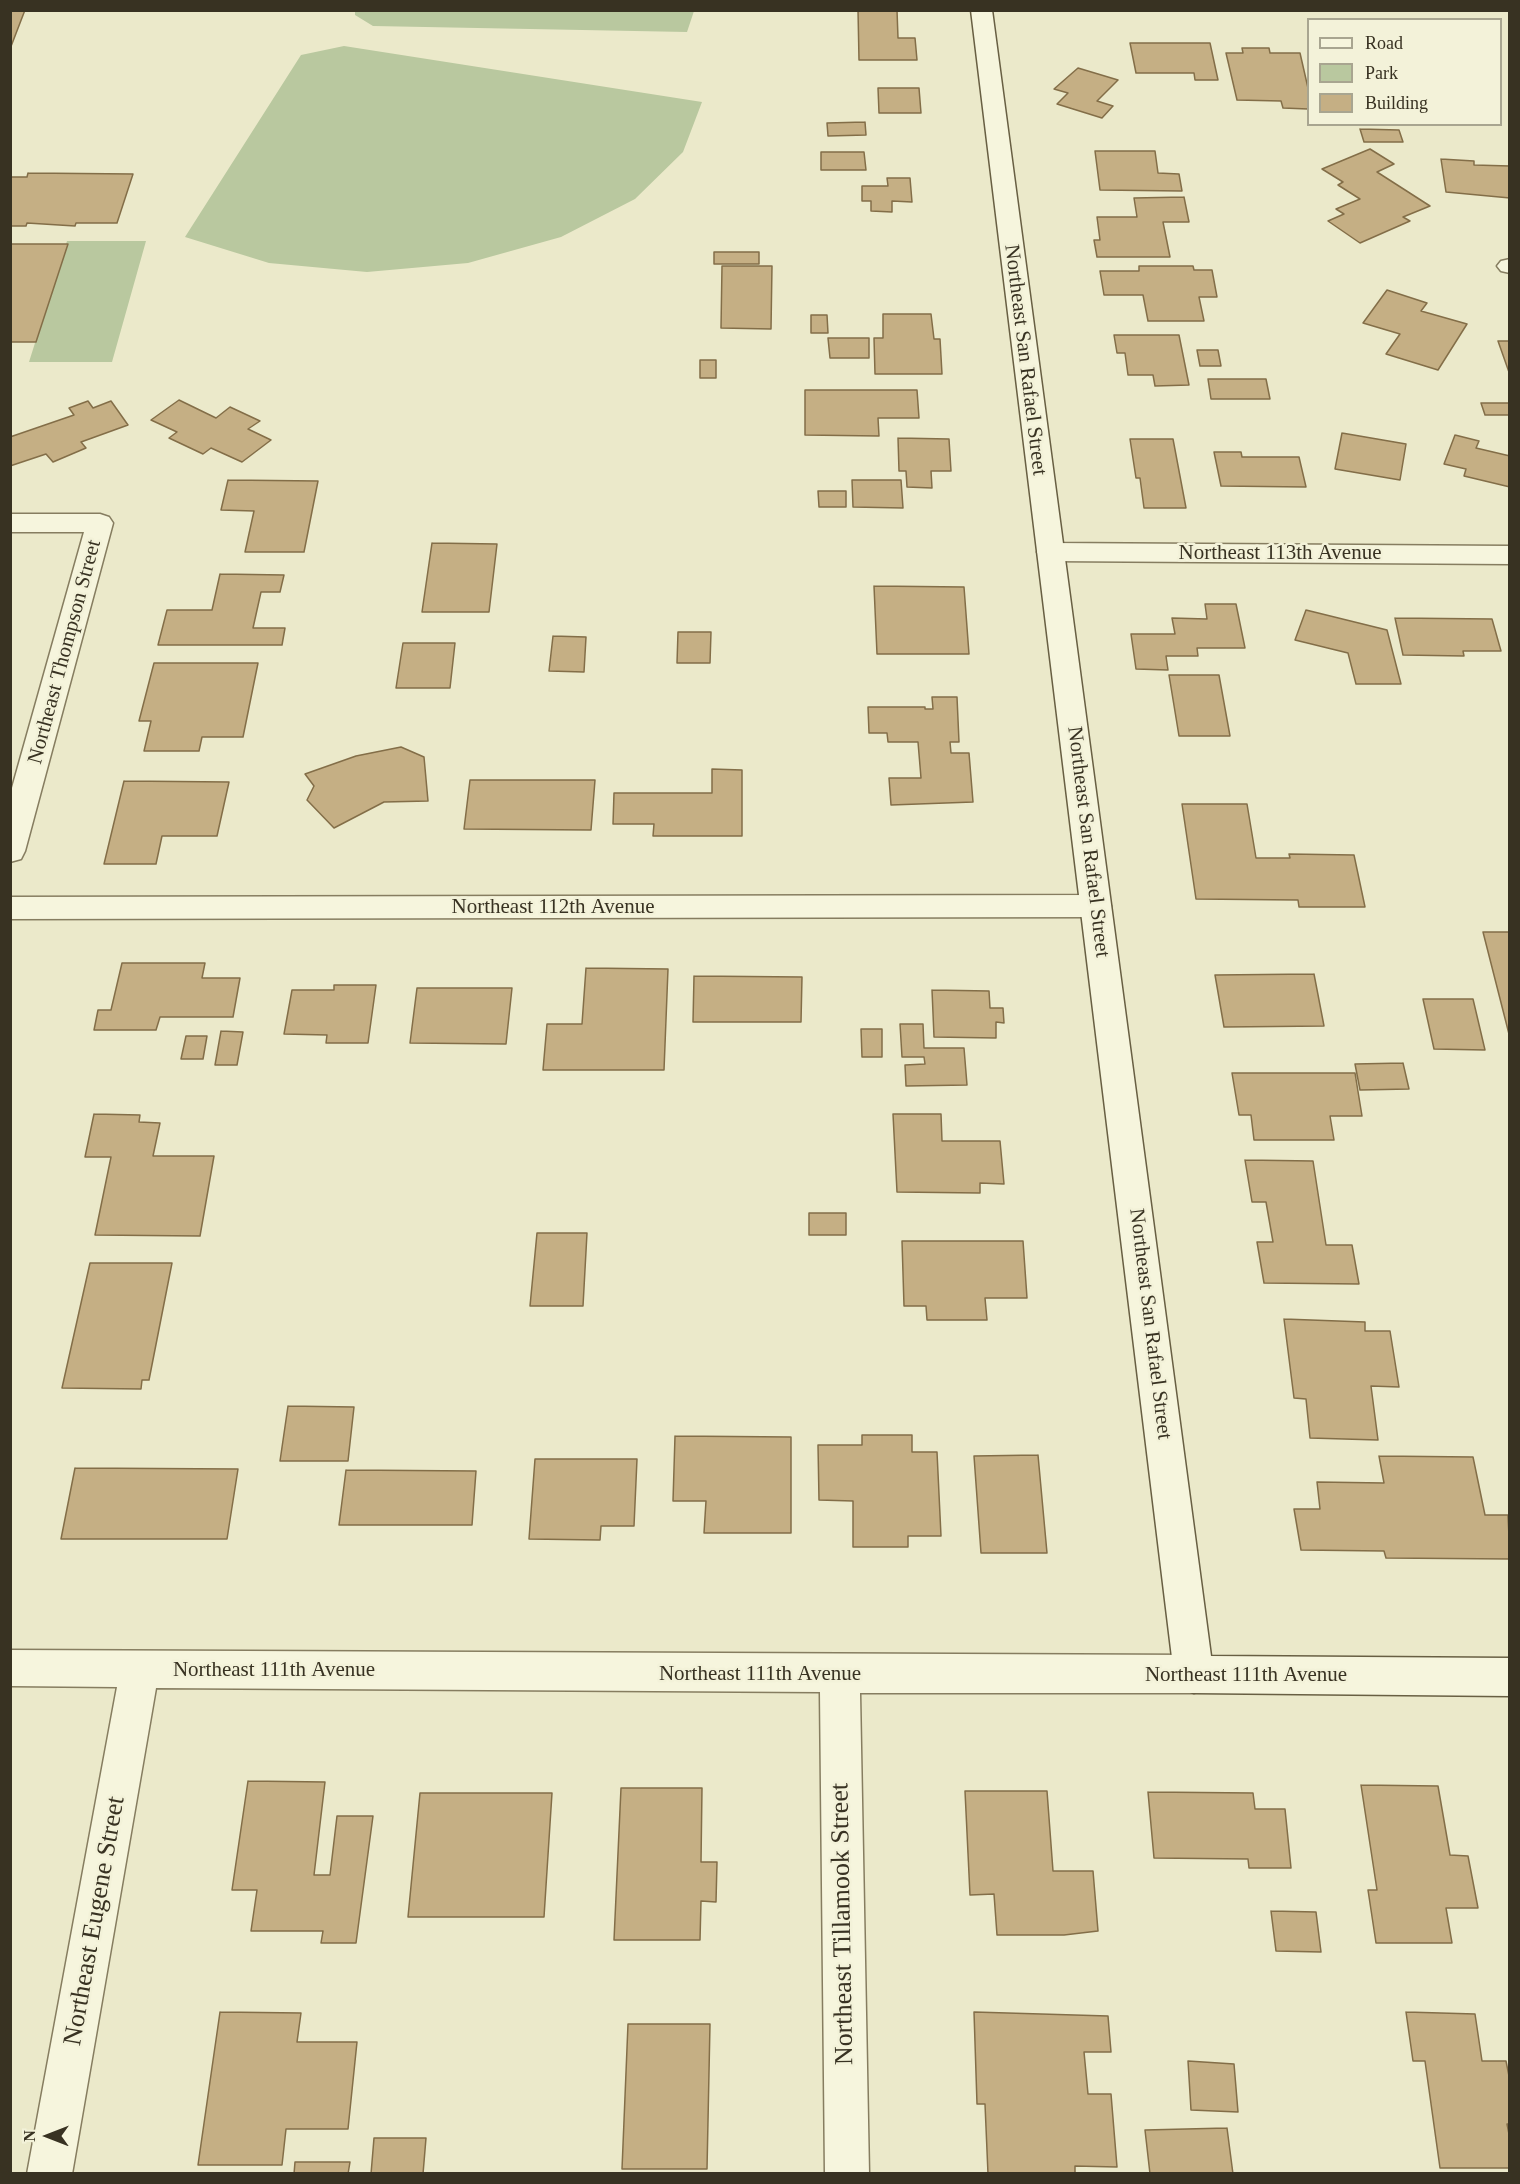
<!DOCTYPE html>
<html>
<head>
<meta charset="utf-8">
<style>
  body { margin:0 }
  #map { position:relative; width:1520px; height:2184px; overflow:hidden; background:#ebe9ca; font-family:Georgia,serif }
  canvas { display:block }
  .frame { position:absolute; inset:0; border:12px solid #383222; pointer-events:none }
  .legend { position:absolute; left:1307px; top:18px; width:195px; height:108px; box-sizing:border-box; background:#f3f2d9; border:2px solid #a8a590; margin:0; padding:8px 10px; list-style:none; font-size:18px; color:#383222 }
  .legend li { display:flex; align-items:center; gap:12px; height:30px }
  .legend b { width:30px; border:2px solid #a8a590 }
  .north { position:absolute; left:18px; top:2106px; width:60px; height:60px; -webkit-text-stroke:4px #f3f2d9; paint-order:stroke; rotate:270deg; font-size:16px; font-weight:700; line-height:24px; text-align:center; color:#383222 }
  .north::after { content:''; display:block; margin:auto; width:21px; height:27px; background:#383222; clip-path:polygon(50% 0,100% 100%,50% 72%,0 100%) }
</style>
</head>
<body>
<div id="map">
<canvas width="1520" height="2184"></canvas>
<div class="frame"></div>
<ul class="legend">
<li><b style="height:8px;background:#f6f5dd"></b>Road</li>
<li><b style="height:16px;background:#b9c89f"></b>Park</li>
<li><b style="height:16px;background:#c5af84"></b>Building</li>
</ul>
<div class="north">N</div>
</div>
<script>
const ctx = document.querySelector('canvas').getContext('2d');
ctx.lineJoin = 'round';
function paint(path, color) { ctx.fillStyle = color; ctx.fill(path, 'evenodd'); }
const shape = rows => new Path2D(rows.map(r => 'M' + r).join(''));
function trace(path, color, width, dash) { ctx.strokeStyle = color; ctx.lineWidth = width; ctx.lineCap = dash ? 'butt' : 'round'; ctx.setLineDash(dash || []); ctx.stroke(path); }
function label(font, color, halo, rows, align = 'center') {
  ctx.font = font + ' Georgia,serif'; ctx.lineWidth = 5; ctx.setLineDash([]); ctx.textBaseline = 'middle'; ctx.strokeStyle = halo; ctx.fillStyle = color; for (const [text, x, y, turn = 0] of rows) {
    ctx.save(); ctx.translate(x, y); ctx.rotate((+turn || 0) * Math.PI / 180); ctx.textAlign = isNaN(turn) ? turn : align; if (halo) ctx.strokeText(text, 0, 0); ctx.fillText(text, 0, 0); ctx.restore();
  }
}
paint(shape([
  [355,11,694,10,694,11,687,32,373,26,355,15],
  [344,46,702,102,683,152,635,199,561,237,468,263,367,272,269,263,185,237,301,55],
  [67,241,146,241,112,362,29,362]
]), '#b9c89f');
const building = shape([
  [10,10,25,10,10,49,10,10],
  [858,10,897,10,898,38,915,38,917,60,859,60,858,10],
  [1130,43,1210,43,1218,80,1195,80,1194,73,1136,73,1130,43],
  [1242,48,1269,48,1270,53,1300,53,1308,88,1308,109,1283,108,1281,101,1237,100,1226,53,1243,53,1242,48],
  [1078,68,1118,80,1097,101,1113,106,1102,118,1057,104,1068,93,1054,89,1078,68],
  [878,88,919,88,921,113,879,113,878,88],
  [865,122,866,135,828,136,827,123,865,122],
  [1360,129,1399,130,1403,142,1364,142,1360,129],
  [1370,149,1394,164,1377,172,1430,206,1403,217,1410,221,1360,243,1328,221,1344,214,1336,209,1360,199,1338,185,1343,182,1322,169,1370,149],
  [1095,151,1155,151,1158,173,1179,174,1182,191,1100,190,1095,151],
  [821,152,864,152,866,170,821,170,821,152],
  [1441,159,1474,161,1474,165,1510,166,1510,198,1446,192,1441,159],
  [28,173,133,174,117,223,76,223,75,226,27,223,26,226,11,226,10,177,27,177,28,173],
  [887,178,910,178,912,202,892,201,892,212,871,211,871,201,862,201,862,186,888,186,887,178],
  [1184,197,1189,222,1163,222,1170,257,1097,257,1094,240,1100,240,1097,217,1137,217,1134,198,1184,197],
  [10,244,68,244,36,342,10,342,10,244],
  [714,252,759,252,759,264,714,264,714,252],
  [722,266,772,266,771,329,721,328,722,266],
  [1139,266,1193,266,1194,270,1212,270,1217,297,1199,297,1204,321,1148,321,1143,295,1104,295,1100,271,1139,271,1139,266],
  [1387,290,1427,303,1421,311,1467,324,1438,370,1386,354,1400,334,1363,323,1387,290],
  [883,314,931,314,934,339,940,339,942,374,875,374,874,338,883,338,883,314],
  [811,315,827,315,828,333,811,333,811,315],
  [1114,335,1179,335,1189,385,1155,386,1153,375,1128,375,1125,353,1117,353,1114,335],
  [828,338,869,338,869,358,830,358,828,338],
  [1498,341,1510,341,1510,375,1498,341],
  [1197,350,1218,350,1221,366,1200,366,1197,350],
  [700,360,716,360,716,378,700,378,700,360],
  [1208,379,1266,379,1270,399,1211,399,1208,379],
  [805,390,917,390,919,418,878,418,879,436,805,435,805,390],
  [179,400,216,418,230,407,260,421,248,429,271,440,242,462,211,448,203,454,169,438,177,432,151,420,179,400],
  [88,401,93,408,111,401,128,425,81,442,86,448,53,462,46,454,10,466,10,437,74,415,69,408,88,401],
  [1481,403,1510,403,1510,415,1485,415,1481,403],
  [1342,433,1406,444,1400,480,1335,469,1342,433],
  [1455,435,1479,441,1476,448,1510,456,1510,487,1464,476,1466,469,1444,464,1455,435],
  [898,438,949,439,951,471,931,471,932,488,907,487,906,471,899,471,898,438],
  [1130,439,1173,439,1186,508,1144,508,1140,478,1136,478,1130,439],
  [1214,452,1241,452,1242,457,1299,457,1306,487,1221,486,1214,452],
  [228,480,318,481,304,552,245,552,254,511,221,510,228,480],
  [852,480,901,480,903,508,853,507,852,480],
  [818,491,846,491,846,507,819,507,818,491],
  [432,543,497,544,489,612,422,612,432,543],
  [220,574,284,575,280,592,261,592,253,628,285,628,282,645,158,645,167,610,212,610,220,574],
  [874,586,964,587,969,654,877,654,874,586],
  [1205,604,1236,604,1245,648,1197,648,1198,656,1166,656,1168,670,1136,669,1131,634,1175,634,1172,618,1207,619,1205,604],
  [1306,610,1387,630,1401,684,1356,684,1348,653,1295,640,1306,610],
  [1395,618,1492,619,1501,651,1463,651,1464,656,1403,655,1395,618],
  [678,632,711,632,710,663,677,663,678,632],
  [553,636,586,637,584,672,549,671,553,636],
  [403,643,455,643,450,688,396,688,403,643],
  [154,663,258,663,243,737,202,737,199,751,144,751,151,721,139,721,154,663],
  [1169,675,1219,675,1230,736,1179,736,1169,675],
  [932,697,957,697,959,742,950,742,951,753,969,753,973,802,891,805,889,778,921,778,918,742,888,742,887,733,869,733,868,707,925,707,925,709,933,709,932,697],
  [401,747,424,757,428,801,384,802,334,828,307,800,314,786,305,774,356,756,401,747],
  [712,769,742,770,742,836,653,836,654,824,613,824,614,793,712,793,712,769],
  [470,780,595,780,591,830,464,829,470,780],
  [124,781,229,782,217,836,162,836,156,864,104,864,124,781],
  [1182,804,1247,804,1256,858,1290,858,1289,854,1354,855,1365,907,1299,907,1298,900,1196,899,1182,804],
  [1483,932,1510,932,1510,1038,1483,932],
  [122,963,205,963,202,978,240,978,233,1017,160,1017,156,1030,94,1030,98,1010,111,1010,122,963],
  [586,968,668,969,664,1070,543,1070,547,1024,582,1024,586,968],
  [1314,974,1324,1026,1224,1027,1215,975,1314,974],
  [694,976,802,977,801,1022,693,1022,694,976],
  [334,985,376,985,368,1043,326,1043,327,1035,284,1034,292,990,334,990,334,985],
  [417,988,512,988,506,1044,410,1043,417,988],
  [932,990,989,991,990,1008,1003,1008,1004,1023,996,1022,996,1038,934,1037,932,990],
  [1423,999,1473,999,1485,1050,1434,1049,1423,999],
  [900,1024,923,1024,924,1048,964,1048,967,1085,906,1086,905,1065,925,1064,924,1057,902,1057,900,1024],
  [861,1029,882,1029,882,1057,862,1057,861,1029],
  [221,1031,243,1032,237,1065,215,1065,221,1031],
  [186,1036,207,1036,203,1059,181,1059,186,1036],
  [1403,1063,1409,1089,1360,1090,1355,1064,1403,1063],
  [1232,1073,1355,1073,1362,1116,1330,1116,1334,1140,1254,1140,1251,1115,1239,1115,1232,1073],
  [94,1114,140,1115,139,1122,160,1123,153,1156,214,1156,200,1236,95,1235,111,1157,85,1157,94,1114],
  [893,1114,941,1114,942,1141,1000,1141,1004,1184,980,1183,980,1193,897,1192,893,1114],
  [1245,1160,1313,1161,1326,1245,1352,1245,1359,1284,1264,1283,1257,1242,1273,1242,1266,1202,1252,1202,1245,1160],
  [809,1213,846,1213,846,1235,809,1235,809,1213],
  [537,1233,587,1233,583,1306,530,1306,537,1233],
  [902,1241,1023,1241,1027,1298,985,1298,987,1320,927,1320,926,1306,904,1306,902,1241],
  [90,1263,172,1263,149,1380,142,1380,141,1389,62,1388,90,1263],
  [1284,1319,1365,1322,1365,1331,1390,1331,1399,1387,1371,1386,1378,1440,1310,1438,1306,1399,1294,1398,1284,1319],
  [288,1406,354,1407,348,1461,280,1461,288,1406],
  [862,1435,912,1435,912,1452,937,1452,941,1536,908,1536,908,1547,853,1547,853,1501,819,1500,818,1445,862,1445,862,1435],
  [675,1436,791,1437,791,1533,704,1533,706,1501,673,1501,675,1436],
  [1038,1455,1047,1553,981,1553,974,1456,1038,1455],
  [1379,1456,1473,1457,1485,1515,1508,1515,1510,1559,1386,1558,1384,1551,1301,1550,1294,1509,1320,1509,1317,1482,1384,1483,1379,1456],
  [535,1459,637,1459,634,1526,601,1526,600,1540,529,1539,535,1459],
  [75,1468,238,1469,227,1539,61,1539,75,1468],
  [346,1470,476,1471,472,1525,339,1525,346,1470],
  [248,1781,325,1782,314,1875,330,1875,337,1816,373,1816,356,1943,321,1943,323,1931,251,1931,257,1890,232,1890,248,1781],
  [1361,1785,1438,1786,1450,1855,1468,1856,1478,1908,1446,1908,1452,1943,1376,1943,1368,1890,1377,1890,1361,1785],
  [621,1788,702,1788,701,1862,717,1862,716,1902,701,1901,700,1940,614,1940,621,1788],
  [965,1791,1047,1791,1053,1871,1093,1871,1098,1931,1064,1935,997,1935,994,1894,970,1895,965,1791],
  [1148,1792,1253,1793,1255,1809,1285,1809,1291,1868,1249,1868,1248,1859,1154,1858,1148,1792],
  [420,1793,552,1793,544,1917,408,1917,420,1793],
  [1271,1911,1316,1912,1321,1952,1276,1951,1271,1911],
  [220,2012,301,2013,297,2042,357,2042,348,2129,286,2129,282,2165,198,2165,220,2012],
  [974,2012,1108,2016,1111,2052,1084,2052,1088,2094,1111,2094,1117,2167,1075,2166,1075,2174,988,2174,985,2104,977,2104,974,2012],
  [1406,2012,1475,2014,1482,2061,1506,2061,1510,2081,1510,2124,1507,2124,1510,2139,1510,2168,1440,2168,1425,2061,1413,2061,1406,2012],
  [628,2024,710,2024,707,2169,622,2169,628,2024],
  [1188,2061,1234,2064,1238,2112,1191,2110,1188,2061],
  [1227,2128,1233,2174,1150,2174,1145,2130,1227,2128],
  [374,2138,426,2138,423,2174,371,2174,374,2138],
  [295,2162,350,2162,348,2174,294,2174,295,2162]
]);
paint(building, '#c5af84');
trace(building, '#836e48', 1.5);
const street = shape([
  [1510,259,1510,273,1501,271,1497,266,1501,261,1510,259],
  [10,514,100,514,109,517,113,523,25,851,21,859,10,862,10,795,84,532,10,532,10,514],
  [1051,543,1510,546,1510,564,1051,561,1041,558,1037,552,1041,546,1051,543],
  [1096,895,1107,898,1111,906,1107,914,1096,917,10,919,10,897,1096,895],
  [10,1650,1194,1655,1208,1661,1214,1674,1208,1687,1194,1693,860,1693,869,2174,825,2174,820,1692,156,1688,72,2174,27,2174,117,1687,10,1686,10,1650]
]);
const secondary = shape([
  [971,10,992,10,1211,1656,1510,1658,1510,1696,1194,1693,1180,1687,1174,1674,971,10]
]);
trace(street, '#867d60', 3);
trace(secondary, '#685f43', 3);
paint(street, '#f6f5dd');
paint(secondary, '#f6f5dd');
label('21px', '#383222', '#f3f2d9', [
  ["Northeast San Rafael Street",1025,360,83],
  ["Northeast 113th Avenue",1280,553],
  ["Northeast Thompson Street",65,652,-75],
  ["Northeast San Rafael Street",1088,842,83],
  ["Northeast 112th Avenue",553,907],
  ["Northeast San Rafael Street",1150,1324,83],
  ["Northeast 111th Avenue",274,1670],
  ["Northeast 111th Avenue",760,1674],
  ["Northeast 111th Avenue",1246,1675]
]);
label('26px', '#383222', '#f3f2d9', [
  ["Northeast Eugene Street",95,1921,-80],
  ["Northeast Tillamook Street",843,1924,-91]
]);
</script>
</body>
</html>
